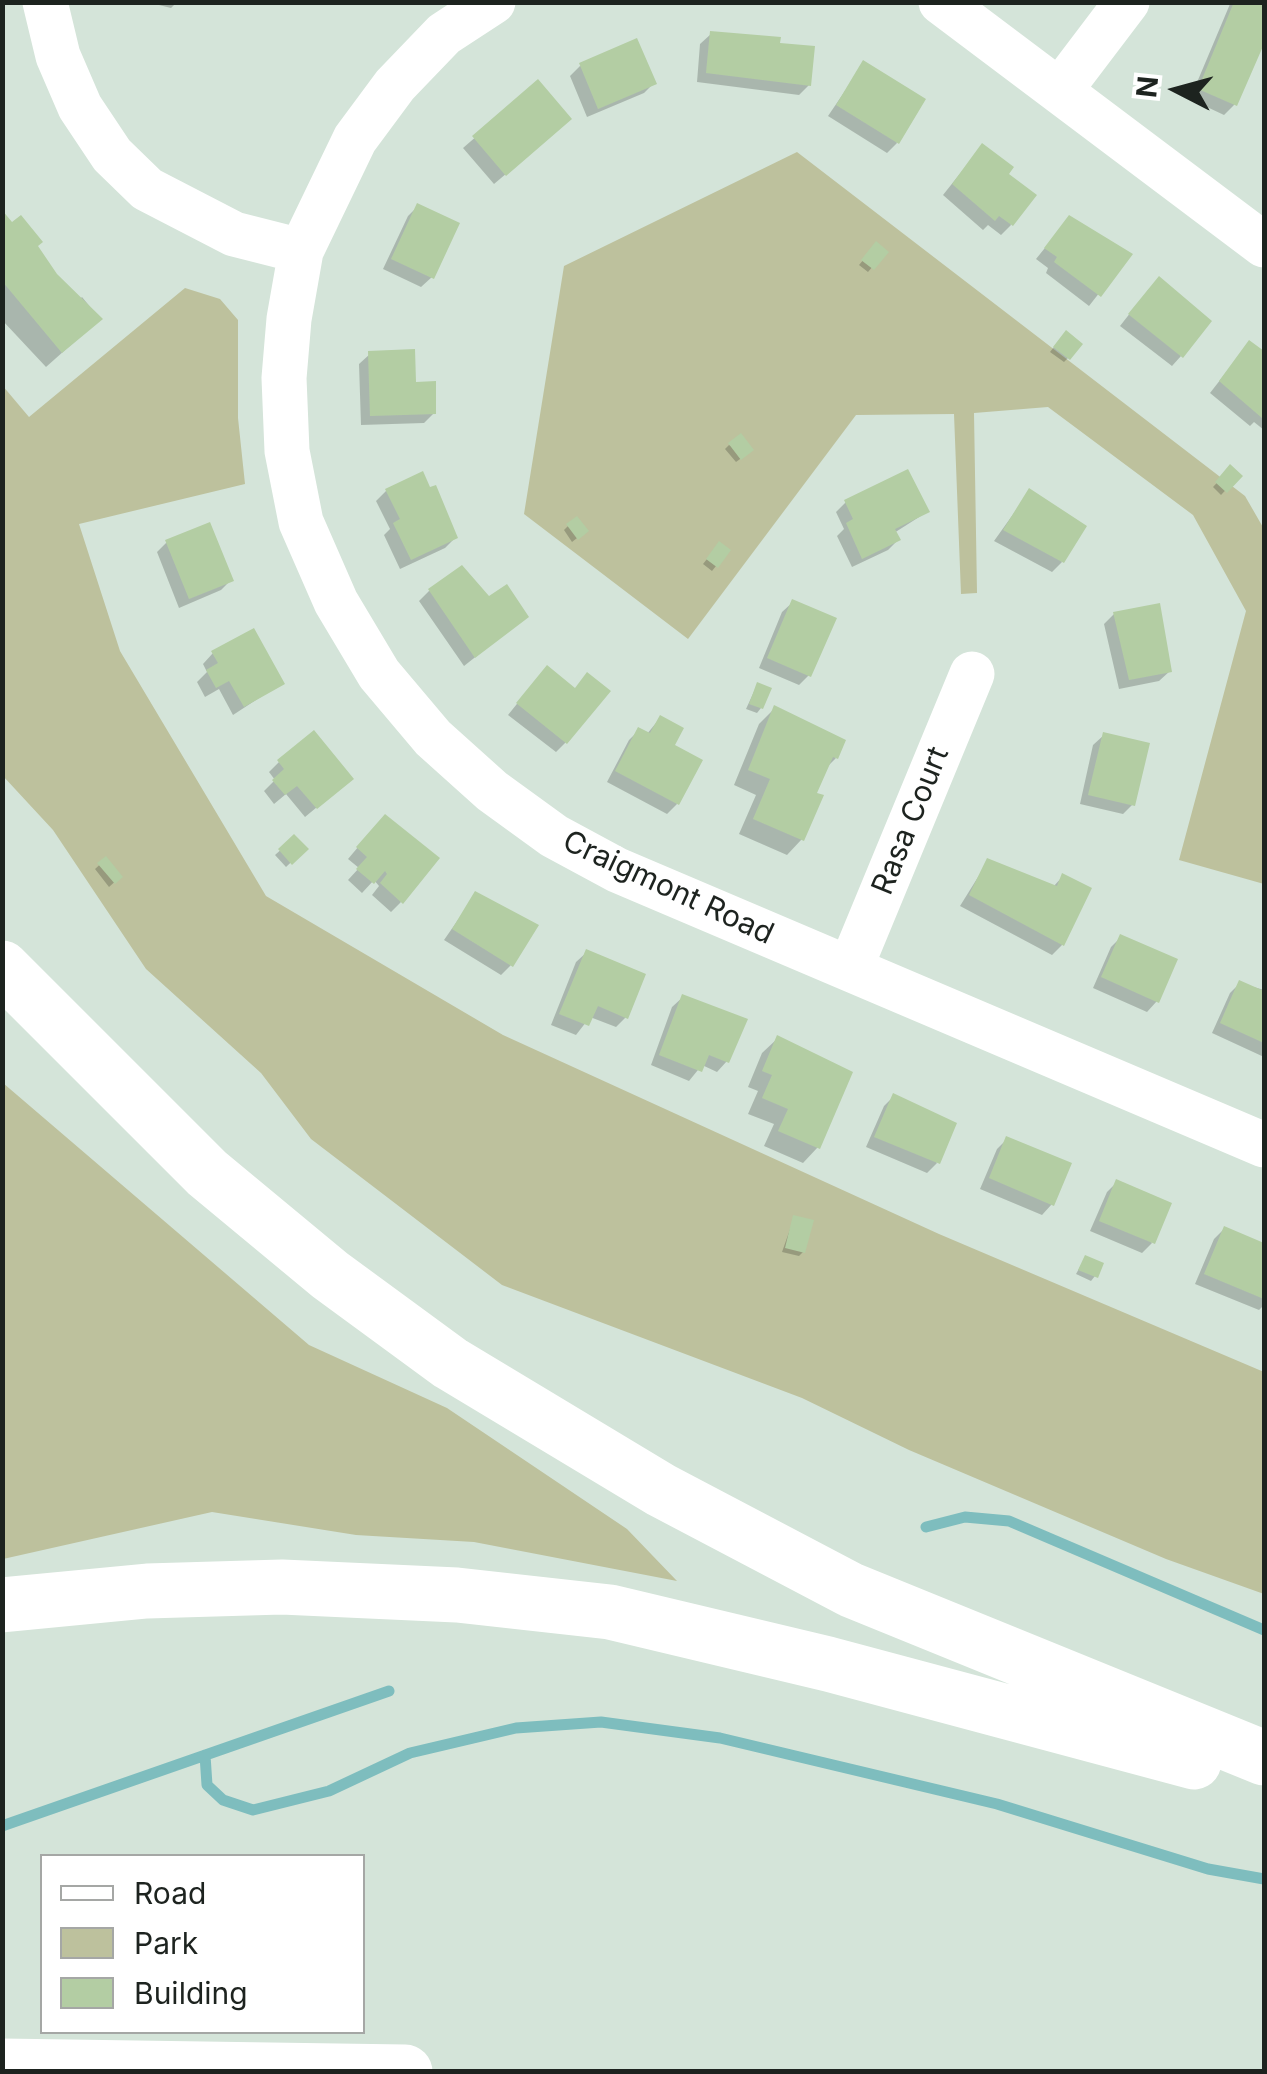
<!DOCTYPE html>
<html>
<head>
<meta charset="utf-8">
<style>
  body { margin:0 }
  #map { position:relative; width:1267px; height:2074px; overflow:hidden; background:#d4e4d9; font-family:Inter,sans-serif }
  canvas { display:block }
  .frame { position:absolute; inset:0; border:5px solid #1d231f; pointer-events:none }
  .legend { position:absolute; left:40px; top:1854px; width:325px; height:180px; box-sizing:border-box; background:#fff; border:2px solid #a5a7a5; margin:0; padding:12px 18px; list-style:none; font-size:30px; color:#1d231f }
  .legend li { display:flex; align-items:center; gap:20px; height:50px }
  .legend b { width:50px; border:2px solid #a5a7a5 }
  .north { position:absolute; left:1127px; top:40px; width:100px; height:100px; -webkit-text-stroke:8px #fff; paint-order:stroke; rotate:276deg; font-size:28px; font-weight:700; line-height:40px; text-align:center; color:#1d231f }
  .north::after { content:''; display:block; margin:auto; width:35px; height:45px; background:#1d231f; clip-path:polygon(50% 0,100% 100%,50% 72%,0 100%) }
</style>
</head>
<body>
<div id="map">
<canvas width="1267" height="2074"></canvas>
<div class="frame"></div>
<ul class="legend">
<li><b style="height:12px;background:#fff"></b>Road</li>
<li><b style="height:28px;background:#bdc19d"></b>Park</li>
<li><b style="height:28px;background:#b3cda3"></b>Building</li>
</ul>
<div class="north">N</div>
</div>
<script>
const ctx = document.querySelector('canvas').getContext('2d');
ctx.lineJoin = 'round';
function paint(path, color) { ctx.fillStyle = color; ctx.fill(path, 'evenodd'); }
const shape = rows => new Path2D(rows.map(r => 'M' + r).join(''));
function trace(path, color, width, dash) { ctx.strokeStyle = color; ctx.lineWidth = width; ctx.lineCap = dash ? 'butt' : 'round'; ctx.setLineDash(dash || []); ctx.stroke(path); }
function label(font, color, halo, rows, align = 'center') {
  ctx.font = font + ' Inter,sans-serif'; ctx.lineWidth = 8; ctx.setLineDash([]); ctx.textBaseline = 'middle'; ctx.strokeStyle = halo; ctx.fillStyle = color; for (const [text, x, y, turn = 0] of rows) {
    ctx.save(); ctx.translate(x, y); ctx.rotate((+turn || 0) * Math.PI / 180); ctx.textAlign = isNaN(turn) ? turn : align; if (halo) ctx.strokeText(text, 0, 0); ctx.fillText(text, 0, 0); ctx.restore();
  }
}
paint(shape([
  [797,152,1245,496,1264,529,1264,884,1179,860,1246,611,1193,515,1048,407,974,413,977,593,961,594,954,414,856,415,688,639,524,514,564,266],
  [185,288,220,299,238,320,238,418,245,484,79,524,120,651,266,896,503,1035,939,1234,1264,1372,1264,1594,1166,1559,909,1450,802,1398,502,1285,311,1139,261,1073,146,969,53,830,3,776,2,385,29,417],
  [3,1083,309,1345,447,1408,627,1529,677,1581,474,1542,356,1535,212,1512,3,1559]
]), '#bdc19d');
paint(shape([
  [147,2,177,2,171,8],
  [1259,2,1264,5,1264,38,1234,105,1224,115,1190,99,1230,4],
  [711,34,777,45,809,85,799,95,697,82,700,44],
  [864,63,897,143,887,153,828,116],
  [580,66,654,83,644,93,587,117,570,76],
  [538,83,559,129,494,184,463,148],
  [982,146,1011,225,1001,235,988,225,983,230,943,195],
  [418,206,432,277,421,287,383,269,408,216],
  [2,214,35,246,77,302,82,297,100,319,46,367,2,320],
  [1069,218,1129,255,1089,306,1046,273,1048,268,1036,259],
  [876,245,885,252,868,272,859,265],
  [1149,289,1181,356,1172,366,1120,326],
  [1061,338,1068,358,1064,362,1050,352],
  [1249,343,1264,355,1264,430,1254,422,1250,426,1210,393],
  [370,354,414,384,434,413,424,423,361,425,359,364],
  [729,445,747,454,736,462,725,449],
  [1231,468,1239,476,1221,495,1213,487],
  [386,491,429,491,455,538,445,548,400,569,384,535,390,529,376,501],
  [1029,492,1062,562,1052,572,994,541],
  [846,502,927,512,894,533,898,540,888,550,852,567,837,536,844,529,836,512],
  [568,526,586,531,572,542,564,530],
  [167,542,231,580,221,590,179,608,157,552],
  [715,549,716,566,712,571,703,564],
  [429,591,489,600,526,617,464,666,419,601],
  [793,602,809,675,799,685,759,668,782,612],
  [1114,614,1170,671,1159,681,1119,689,1104,624],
  [213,653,282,683,233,715,219,689,205,697,197,682,207,672,203,664],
  [537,679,574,690,566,742,556,752,508,715],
  [757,685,761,708,757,713,746,709],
  [775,708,836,758,825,769,814,794,802,839,787,855,739,834,756,795,734,785,759,724],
  [660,718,677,804,667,814,607,782,629,740,639,730,647,734],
  [1104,735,1133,804,1123,814,1080,804,1093,745],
  [279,762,340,788,305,817,286,794,274,804,264,791,275,780,269,772],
  [375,827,401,902,391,912,372,895,379,886,374,880,362,893,348,880,359,868,348,859],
  [294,838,305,849,286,867,275,855],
  [106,859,120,877,109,887,95,869],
  [988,861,1053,887,1063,876,1062,945,1052,955,960,906],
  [476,894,511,965,501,975,444,940],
  [1121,937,1157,1001,1147,1012,1093,988,1111,947],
  [587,952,626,1017,616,1027,590,1017,576,1035,551,1025,576,962],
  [1240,983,1264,990,1264,1057,1212,1033,1230,993],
  [683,997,727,1061,717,1072,702,1065,689,1081,651,1065,672,1007],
  [778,1038,818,1147,803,1163,764,1146,774,1124,748,1114,758,1091,748,1087,762,1053],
  [894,1096,937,1163,927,1173,866,1147,884,1106],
  [1007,1139,1052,1204,1042,1215,980,1189,997,1149],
  [1117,1182,1152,1243,1142,1253,1090,1231,1107,1192],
  [794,1218,803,1252,799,1256,782,1252],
  [1224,1229,1264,1245,1264,1305,1259,1310,1195,1284,1214,1239],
  [1085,1258,1095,1276,1091,1281,1076,1274]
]), '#0003');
trace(shape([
  [926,1527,965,1517,1009,1521,1264,1630],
  [205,1755,207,1785,223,1800,253,1810,329,1791,410,1753,516,1728,601,1722,720,1738,997,1804,1208,1869,1264,1879],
  [2,1826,389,1691]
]), '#7ebdbe', 11);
paint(shape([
  [1234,2,1264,2,1264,44,1237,106,1198,89],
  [710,31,781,37,780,43,815,46,811,86,706,73],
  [637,38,657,84,598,109,579,63],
  [863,60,926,99,899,144,836,105],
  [538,79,572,119,506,176,472,136],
  [982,143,1014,167,1009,174,1037,195,1013,226,999,216,995,221,952,184],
  [417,203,460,223,434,279,391,259],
  [2,210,12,222,21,215,43,242,38,246,57,274,103,319,62,353,2,281],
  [1069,215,1133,254,1101,297,1054,262,1057,257,1044,248],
  [876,241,889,252,874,270,861,260],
  [1159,276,1212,321,1183,358,1128,314],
  [1066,330,1083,344,1070,360,1053,347],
  [1249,340,1264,351,1262,418,1219,381],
  [415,349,416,382,436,381,436,414,370,416,368,351],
  [741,433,754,450,741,460,728,443],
  [1230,464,1243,476,1227,493,1215,482],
  [908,469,930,512,895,529,901,540,862,559,846,523,853,519,844,500],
  [423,471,430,487,436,485,458,538,411,560,393,523,400,519,385,489],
  [1029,488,1087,526,1064,563,1003,530],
  [577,516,589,531,578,540,566,524],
  [210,522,234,581,189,599,165,540],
  [719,541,731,550,718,568,706,559],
  [462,565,489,596,507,584,529,617,475,658,428,589],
  [792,599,837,618,811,677,767,658],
  [1160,603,1172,672,1129,680,1113,612],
  [254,628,285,684,244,707,229,681,216,688,206,670,218,663,211,651],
  [547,665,575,688,587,672,611,691,567,744,516,703],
  [757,682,772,688,763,709,749,704],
  [774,705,846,740,838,759,833,757,817,793,824,795,804,841,753,819,770,779,748,770],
  [660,715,684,728,675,745,703,760,679,805,615,771,638,727,650,733],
  [314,730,354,779,317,809,297,786,285,795,272,780,284,769,277,760],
  [1103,732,1150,743,1135,806,1088,795],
  [385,814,440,858,403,904,380,883,387,874,385,871,374,884,356,869,367,857,356,847],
  [294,834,309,849,292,865,278,849],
  [106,856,123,877,115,884,97,863],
  [987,858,1057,886,1062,873,1092,888,1064,946,969,895],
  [475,891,539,925,513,967,452,929],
  [1120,934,1178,959,1159,1003,1101,977],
  [586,949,646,974,628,1019,598,1006,589,1026,559,1014],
  [1239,980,1264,991,1264,1043,1220,1023],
  [682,994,748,1019,729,1063,709,1055,702,1072,659,1055],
  [777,1035,853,1072,820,1149,778,1131,788,1109,762,1098,772,1075,762,1071],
  [893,1093,957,1123,940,1164,874,1137],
  [1006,1136,1072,1163,1054,1206,989,1178],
  [1116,1179,1172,1203,1155,1244,1099,1221],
  [793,1215,814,1220,805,1253,785,1248],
  [1224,1226,1264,1243,1264,1299,1204,1274],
  [1085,1255,1104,1263,1098,1278,1078,1270]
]), '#b3cda3');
trace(shape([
  [45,2,58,56,80,107,112,155,147,189,234,234,301,251],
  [493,2,444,34,395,85,355,139,301,251,289,319,284,378,287,451,301,522,336,602,379,674,433,738,492,791,554,836,617,870,1264,1145],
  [941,2,1264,245],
  [1061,89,1127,2],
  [850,969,972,674]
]), '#fff', 45);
trace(shape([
  [2,968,207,1173,330,1275,450,1363,661,1490,851,1590,1264,1758],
  [2,1605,147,1591,282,1587,457,1595,610,1612,828,1664,1194,1762],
  [2,2066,405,2072]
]), '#fff', 55);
label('30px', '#1d231f', '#fff', [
  ["Rasa Court",911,821,-68],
  ["Craigmont Road",668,888,25]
]);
</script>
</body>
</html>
